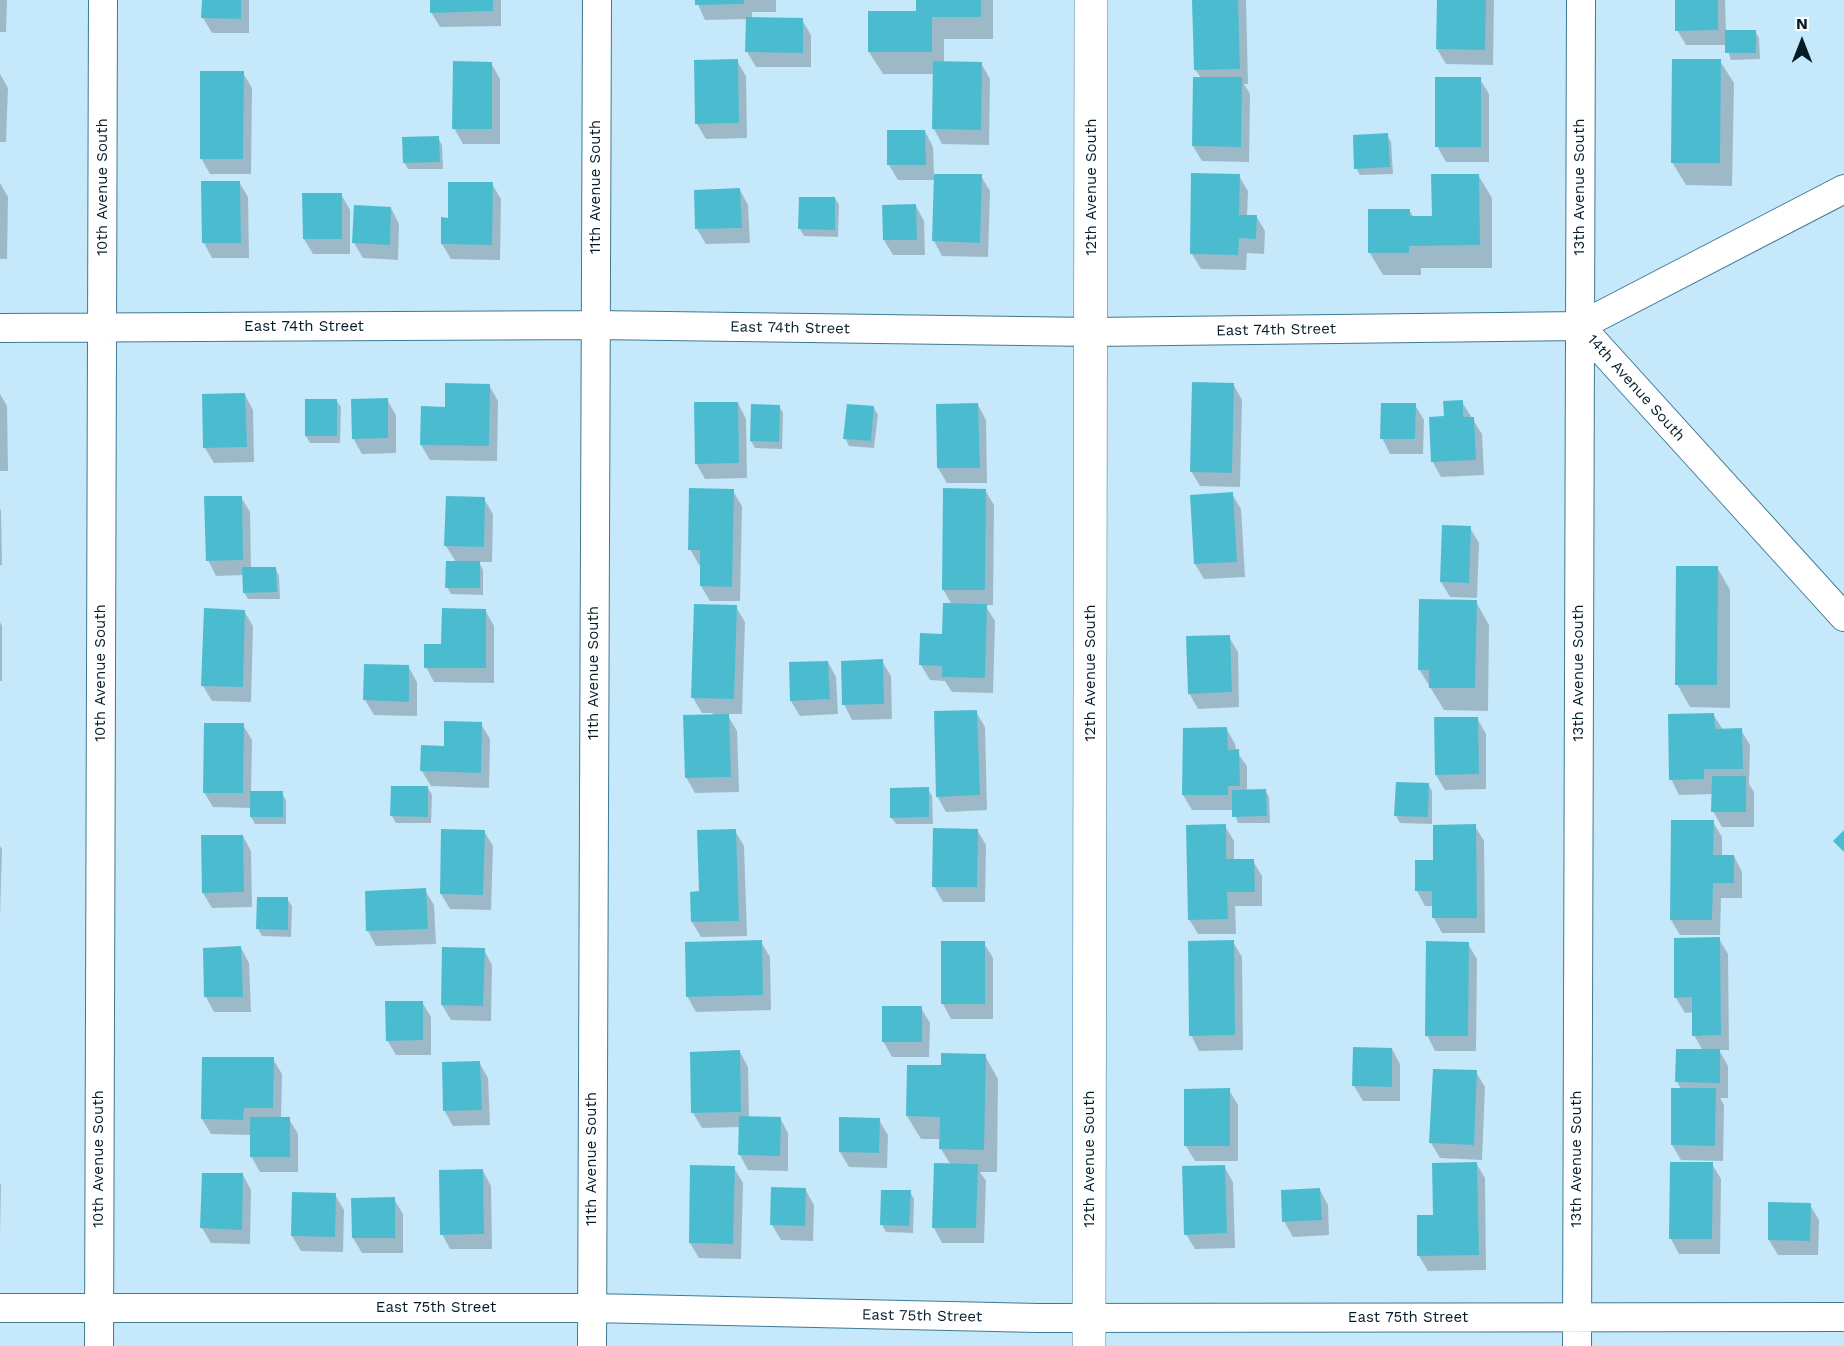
<!DOCTYPE html>
<html>
<head>
<meta charset="utf-8">
<style>
  body { margin:0 }
  #map { position:relative; width:1844px; height:1346px; overflow:hidden; background:#c5e8fa; font-family:"Work Sans",sans-serif }
  canvas { display:block }
  .north { position:absolute; left:1772px; top:12px; width:60px; height:60px; -webkit-text-stroke:4px #fff; paint-order:stroke; rotate:0deg; font-size:16px; font-weight:700; line-height:24px; text-align:center; color:#051c27 }
  .north::after { content:''; display:block; margin:auto; width:21px; height:27px; background:#051c27; clip-path:polygon(50% 0,100% 100%,50% 72%,0 100%) }
</style>
</head>
<body>
<div id="map">
<canvas width="1844" height="1346"></canvas>
<div class="north">N</div>
</div>
<script>
const ctx = document.querySelector('canvas').getContext('2d');
ctx.lineJoin = 'round';
function paint(path, color) { ctx.fillStyle = color; ctx.fill(path, 'evenodd'); }
const shape = rows => new Path2D(rows.map(r => 'M' + r).join(''));
function trace(path, color, width, dash) { ctx.strokeStyle = color; ctx.lineWidth = width; ctx.lineCap = dash ? 'butt' : 'round'; ctx.setLineDash(dash || []); ctx.stroke(path); }
function label(font, color, halo, rows, align = 'center') {
  ctx.font = font + ' "Work Sans",sans-serif'; ctx.lineWidth = 6; ctx.setLineDash([]); ctx.textBaseline = 'middle'; ctx.strokeStyle = halo; ctx.fillStyle = color; for (const [text, x, y, turn = 0] of rows) {
    ctx.save(); ctx.translate(x, y); ctx.rotate((+turn || 0) * Math.PI / 180); ctx.textAlign = isNaN(turn) ? turn : align; if (halo) ctx.strokeText(text, 0, 0); ctx.fillText(text, 0, 0); ctx.restore();
  }
}
paint(shape([
  [0,0,7,0,6,32,0,32],
  [203,0,249,0,249,33,212,33,203,18],
  [431,0,501,0,501,26,440,27,431,12],
  [696,0,776,0,776,12,752,12,752,19,802,20,811,35,811,67,756,67,747,52,747,19,705,20],
  [918,0,993,0,993,39,944,39,944,63,981,63,990,79,989,145,942,144,934,129,934,74,883,74,869,52,918,13],
  [1194,0,1246,0,1248,84,1244,84,1250,94,1249,162,1202,161,1193,146,1201,78,1195,69],
  [1438,0,1494,0,1493,65,1446,64,1437,49],
  [1676,0,1725,0,1726,32,1755,31,1759,38,1760,59,1731,60,1726,45,1686,45,1677,30],
  [737,61,746,76,747,138,706,139,697,124],
  [1720,61,1734,83,1732,186,1686,185,1672,162],
  [491,63,500,79,500,144,463,144,454,128],
  [243,73,252,88,251,174,210,174,201,158],
  [0,74,8,88,6,142,0,142],
  [1480,79,1489,94,1489,162,1446,162,1437,146],
  [925,131,933,147,934,175,981,176,990,191,988,257,942,256,934,241,935,180,898,180,889,165],
  [1387,135,1391,142,1393,174,1360,175,1356,168],
  [438,138,442,145,443,169,408,169,404,162],
  [1478,175,1492,198,1492,268,1421,268,1421,275,1383,275,1370,253,1410,211,1414,218,1433,218],
  [1239,176,1248,191,1247,216,1256,216,1265,231,1264,254,1247,253,1246,270,1201,269,1192,254],
  [239,182,248,197,249,258,212,258,204,243],
  [0,183,8,197,7,259,0,259],
  [492,184,501,199,500,260,451,259,442,244,449,220],
  [740,190,748,205,750,243,706,244,697,229,695,191],
  [341,194,350,210,350,254,313,254,304,239],
  [800,198,835,198,839,205,838,237,804,236,800,229],
  [916,206,924,221,925,255,893,255,884,240],
  [391,208,399,224,398,260,363,258,354,243],
  [1233,384,1242,400,1240,487,1200,486,1191,471],
  [489,385,498,401,497,461,430,460,421,445,446,408],
  [0,394,7,406,8,471,0,471],
  [245,395,253,410,254,462,214,463,205,448],
  [336,400,341,407,340,443,310,443,306,436],
  [387,400,396,415,396,453,362,454,353,438],
  [1462,402,1482,434,1484,475,1441,477,1432,461],
  [738,403,746,419,747,478,705,479,696,463],
  [978,405,986,420,987,483,947,483,938,468],
  [1415,405,1424,420,1423,454,1390,454,1382,438],
  [779,406,783,413,782,449,755,448,751,441],
  [874,408,878,415,874,448,849,446,845,438],
  [985,490,994,505,993,605,985,605,995,621,993,693,952,692,945,681,930,680,921,665,943,635,952,605,943,589],
  [733,491,742,506,740,601,710,601,701,586,701,565,699,565,690,549],
  [1232,494,1241,509,1245,577,1204,579,1195,564],
  [241,497,250,512,251,569,275,568,279,576,280,599,248,599,244,592,244,575,216,576,208,560],
  [484,499,493,514,492,562,479,562,483,570,483,595,451,594,447,587,456,562,446,546],
  [0,509,1,511,2,565,0,565],
  [1470,528,1479,543,1477,598,1450,597,1441,582],
  [1717,567,1730,590,1730,708,1690,707,1677,684],
  [1476,602,1489,625,1488,711,1444,710,1419,669],
  [736,607,745,622,742,714,727,714,737,731,739,792,695,793,686,777,713,713,702,713,693,698],
  [485,610,494,626,494,683,434,682,426,667,443,646],
  [244,611,253,626,251,702,212,701,203,686],
  [0,622,2,626,2,681,0,681],
  [1229,637,1238,652,1239,707,1198,709,1189,693],
  [882,661,891,676,892,719,852,720,844,704],
  [828,662,836,677,838,714,800,716,791,701],
  [366,666,408,666,417,682,417,716,374,715,365,700],
  [976,712,985,727,987,810,946,812,937,796],
  [1713,714,1723,730,1741,730,1750,745,1749,784,1754,792,1754,827,1722,827,1713,811,1713,794,1679,795,1671,779],
  [1477,718,1486,734,1486,789,1445,790,1436,775],
  [481,724,490,739,489,788,431,786,422,771,445,748],
  [243,725,252,740,251,793,282,793,286,800,286,824,255,824,251,817,251,808,213,807,204,792],
  [1226,728,1235,744,1236,751,1247,766,1247,791,1265,790,1269,797,1270,823,1238,823,1233,810,1192,810,1183,795],
  [1428,784,1432,791,1432,824,1400,823,1396,816],
  [428,788,432,795,431,823,396,823,392,816],
  [928,789,932,796,933,824,896,824,891,817],
  [1713,822,1722,837,1722,856,1734,856,1742,872,1742,898,1721,898,1720,935,1680,935,1671,920],
  [1225,826,1234,841,1234,861,1253,861,1262,876,1262,906,1235,906,1236,934,1198,934,1189,919],
  [1475,826,1484,841,1485,933,1442,933,1434,918,1434,906,1425,906,1417,891,1435,861],
  [977,830,986,845,985,902,943,902,934,886],
  [484,831,493,846,491,910,450,909,441,894],
  [735,831,744,846,747,936,701,937,692,922,701,893],
  [243,836,251,851,252,907,212,908,203,893],
  [0,846,2,849,0,916],
  [425,890,434,905,436,944,376,946,368,931],
  [287,899,292,906,291,937,262,936,258,929],
  [1719,939,1728,954,1729,1050,1719,1050,1728,1066,1728,1098,1720,1098,1724,1105,1723,1161,1681,1160,1672,1145,1681,1089,1677,1082,1703,1051,1694,1035,1694,1012,1685,1013,1676,998],
  [761,942,770,957,771,1010,696,1012,687,996],
  [1233,942,1242,957,1243,1050,1199,1051,1191,1035],
  [984,943,993,958,993,1019,951,1019,943,1004],
  [1468,944,1477,959,1476,1051,1435,1051,1427,1035],
  [241,948,249,963,251,1012,214,1012,206,997],
  [484,950,492,965,491,1021,451,1020,442,1005],
  [422,1002,431,1017,431,1055,396,1055,387,1040],
  [921,1008,930,1023,929,1057,892,1057,883,1041],
  [1392,1049,1400,1064,1400,1101,1363,1101,1354,1086],
  [740,1052,748,1067,749,1117,780,1118,788,1133,788,1171,748,1170,740,1155,740,1127,702,1128,693,1113],
  [985,1056,998,1079,997,1172,980,1172,986,1181,984,1243,942,1243,934,1228,951,1165,941,1149,941,1139,921,1139,907,1116,942,1067],
  [203,1058,273,1059,282,1074,281,1119,289,1119,298,1134,298,1172,260,1172,251,1156,251,1135,211,1134,202,1119],
  [479,1062,488,1078,490,1125,453,1126,444,1110],
  [1476,1072,1485,1087,1482,1160,1440,1158,1431,1143],
  [1229,1090,1238,1105,1238,1161,1195,1161,1186,1146],
  [879,1120,888,1135,887,1168,849,1167,840,1152],
  [1476,1163,1485,1178,1486,1270,1428,1271,1419,1256,1418,1217,1435,1216],
  [1712,1164,1721,1179,1720,1254,1679,1254,1671,1239],
  [1224,1166,1233,1182,1235,1248,1195,1249,1186,1234],
  [734,1168,743,1183,741,1259,699,1258,690,1243],
  [483,1171,491,1186,492,1249,450,1249,442,1234],
  [203,1174,243,1175,251,1190,250,1244,211,1243,202,1228],
  [0,1183,1,1185,0,1239],
  [805,1189,814,1205,813,1241,781,1240,772,1225],
  [1320,1190,1328,1205,1329,1235,1293,1237,1284,1221],
  [910,1192,914,1199,913,1233,886,1232,882,1225],
  [335,1195,344,1210,343,1252,301,1251,292,1236],
  [394,1199,403,1214,403,1253,362,1253,353,1238],
  [1810,1205,1819,1220,1818,1255,1778,1255,1769,1240]
]), '#0003');
paint(shape([
  [202,0,241,0,241,19,201,18],
  [430,0,493,0,493,11,430,13],
  [695,0,744,0,744,4,695,5],
  [916,0,981,0,981,17,932,17,932,52,868,52,868,11,916,11],
  [1192,0,1238,0,1240,69,1194,70],
  [1437,0,1486,0,1485,50,1436,49],
  [1675,0,1718,0,1718,30,1675,31],
  [746,17,803,18,803,53,745,52],
  [1725,30,1756,30,1756,53,1725,53],
  [738,59,739,123,695,124,694,60],
  [1672,59,1721,59,1720,163,1671,163],
  [453,61,492,62,492,129,452,129],
  [933,61,982,62,981,130,932,129],
  [200,71,244,71,243,159,200,159],
  [1193,77,1242,77,1241,147,1192,146],
  [1435,77,1481,77,1481,147,1435,147],
  [887,130,925,130,926,165,887,165],
  [1388,133,1390,167,1354,169,1353,135],
  [439,136,440,162,403,163,402,137],
  [1191,173,1240,174,1239,215,1257,215,1256,239,1239,238,1238,255,1190,254],
  [934,174,982,174,980,243,932,241],
  [1431,174,1479,174,1480,245,1409,246,1409,253,1368,253,1368,209,1410,209,1410,216,1432,216],
  [201,181,240,181,241,243,202,243],
  [448,182,493,182,492,245,441,244,441,217,448,218],
  [740,188,742,228,695,229,694,190],
  [302,193,342,193,342,239,303,239],
  [799,197,835,197,835,230,798,229],
  [916,204,917,240,883,240,882,205],
  [354,205,391,207,390,245,352,243],
  [1192,382,1234,383,1232,473,1190,472],
  [445,383,490,384,489,446,420,445,421,406,445,407],
  [245,393,247,447,203,448,202,394],
  [388,398,388,438,352,439,351,399],
  [305,399,337,399,337,436,305,436],
  [1463,400,1463,417,1474,417,1476,460,1431,462,1429,417,1444,416,1443,401],
  [694,402,738,402,739,463,695,464],
  [978,403,980,468,937,468,936,404],
  [1381,403,1416,403,1415,439,1380,439],
  [751,404,780,405,779,442,750,441],
  [847,404,874,406,871,441,843,439],
  [689,488,734,489,732,587,700,586,700,550,688,550],
  [943,488,986,489,985,590,942,590],
  [1233,492,1237,562,1194,564,1190,495],
  [204,496,242,496,243,560,206,561],
  [446,496,485,497,484,547,444,546],
  [1442,525,1471,526,1469,583,1440,582],
  [446,561,480,561,480,588,445,588],
  [1676,566,1718,566,1717,685,1675,685],
  [242,567,276,567,277,592,243,593],
  [1419,599,1477,600,1475,688,1429,688,1429,670,1418,670],
  [943,603,987,604,985,678,942,677,942,666,919,665,920,633,942,634],
  [694,604,737,605,734,699,691,698],
  [204,608,245,610,243,687,201,686],
  [442,608,486,609,486,668,424,668,424,644,441,644],
  [1230,635,1232,692,1188,694,1186,636],
  [883,659,884,704,842,705,841,661],
  [828,661,830,699,790,701,789,662],
  [364,664,409,665,409,702,363,700],
  [977,710,980,795,936,797,934,711],
  [1714,713,1715,729,1742,728,1743,769,1704,769,1704,779,1669,780,1668,714],
  [729,714,731,777,685,778,683,715],
  [1434,717,1478,717,1479,774,1435,775],
  [444,721,482,722,481,773,420,771,421,745,444,746],
  [204,723,244,723,243,793,203,793],
  [1227,727,1228,750,1239,749,1240,786,1228,786,1228,795,1182,795,1183,728],
  [1712,776,1746,776,1746,812,1711,812],
  [1396,782,1429,783,1428,817,1394,816],
  [391,786,428,786,428,817,390,816],
  [929,787,929,817,890,818,890,788],
  [1266,789,1267,816,1232,817,1232,790],
  [250,791,283,791,283,817,250,817],
  [1671,820,1714,820,1713,855,1734,855,1734,883,1713,883,1712,920,1670,920],
  [1226,824,1226,859,1254,859,1255,892,1227,892,1228,919,1188,920,1186,825],
  [1476,824,1477,918,1432,918,1432,891,1415,891,1415,860,1433,860,1433,825],
  [933,828,978,829,977,887,932,887],
  [441,829,485,830,483,895,440,894],
  [736,829,739,921,691,922,690,892,699,891,697,830],
  [1844,830,1844,852,1833,841],
  [201,835,243,835,244,892,202,893],
  [426,888,428,929,366,931,365,891],
  [257,897,288,897,288,930,256,929],
  [1720,937,1721,1035,1692,1036,1692,997,1674,998,1674,938],
  [762,940,763,995,686,997,685,942],
  [1234,940,1235,1035,1189,1036,1188,941],
  [941,941,985,941,985,1004,941,1004],
  [1426,941,1469,942,1468,1036,1425,1036],
  [241,946,243,997,204,997,203,948],
  [442,947,485,948,483,1006,441,1005],
  [385,1001,423,1001,423,1040,386,1041],
  [882,1006,922,1006,922,1042,882,1042],
  [1353,1047,1392,1048,1392,1087,1352,1086],
  [1676,1049,1720,1049,1720,1083,1675,1082],
  [740,1050,741,1112,691,1113,690,1052],
  [941,1053,986,1054,984,1150,939,1149,940,1117,906,1116,907,1065,941,1065],
  [202,1057,274,1057,273,1108,244,1108,243,1120,201,1119],
  [480,1061,482,1110,443,1111,442,1062],
  [1433,1069,1477,1070,1474,1145,1429,1143],
  [1230,1088,1230,1146,1184,1146,1184,1089],
  [1671,1088,1716,1088,1715,1146,1671,1145],
  [739,1116,781,1117,780,1156,738,1155],
  [250,1117,290,1117,290,1157,250,1157],
  [839,1117,880,1118,879,1153,839,1152],
  [1477,1162,1479,1255,1417,1256,1417,1215,1433,1215,1432,1163],
  [1670,1162,1713,1162,1712,1239,1669,1239],
  [934,1163,978,1164,976,1228,932,1228],
  [690,1165,735,1166,733,1244,689,1243],
  [1225,1165,1227,1233,1184,1235,1182,1166],
  [483,1169,484,1234,440,1235,439,1170],
  [202,1173,243,1173,242,1230,200,1228],
  [771,1187,806,1188,805,1226,770,1225],
  [1320,1188,1322,1220,1282,1222,1281,1190],
  [881,1190,911,1190,909,1226,880,1225],
  [292,1192,336,1193,335,1237,291,1236],
  [395,1197,395,1238,352,1238,351,1198],
  [1768,1202,1811,1203,1810,1241,1768,1240]
]), '#4bbcd0');
const street = shape([
  [1580,326,1844,617],
  [0,328,596,325,1092,332,1580,326,1844,189],
  [0,1308,592,1308,1038,1318,1844,1317],
  [99,1346,103,0],
  [592,1346,597,0],
  [1577,1346,1581,0]
]);
const secondary = shape([
  [1089,1346,1091,0]
]);
trace(street, '#417995', 30);
trace(secondary, '#417995', 34);
trace(street, '#fff', 28);
trace(secondary, '#fff', 33);
label('15px', '#051c27', '#fff', [
  ["10th Avenue South",103,187,-90],
  ["11th Avenue South",596,187,-90],
  ["12th Avenue South",1092,187,-90],
  ["13th Avenue South",1580,187,-90],
  ["East 74th Street",304,327],
  ["East 74th Street",790,328,1],
  ["East 74th Street",1276,330,-1],
  ["14th Avenue South",1636,388,48],
  ["10th Avenue South",101,673,-90],
  ["11th Avenue South",594,673,-90],
  ["12th Avenue South",1091,673,-90],
  ["13th Avenue South",1579,673,-90],
  ["10th Avenue South",99,1159,-90],
  ["11th Avenue South",592,1159,-90],
  ["12th Avenue South",1090,1159,-90],
  ["13th Avenue South",1577,1159,-90],
  ["East 75th Street",436,1308],
  ["East 75th Street",922,1316,1],
  ["East 75th Street",1408,1318]
]);
</script>
</body>
</html>
